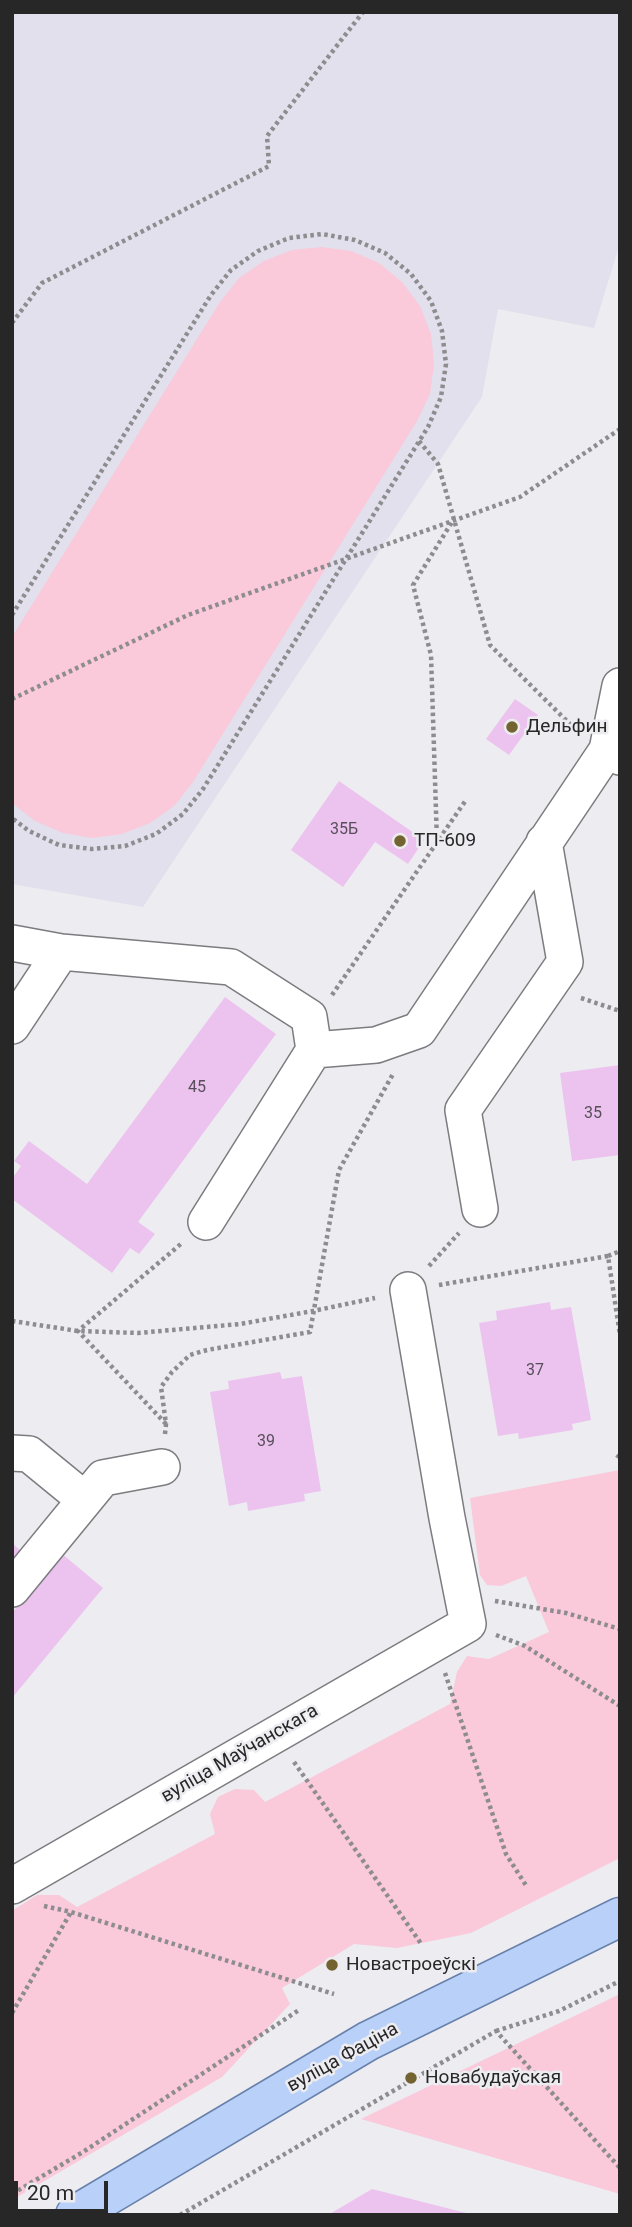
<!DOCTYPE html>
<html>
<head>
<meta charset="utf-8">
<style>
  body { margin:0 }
  #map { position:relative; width:632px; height:2227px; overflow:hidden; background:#edecf1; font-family:Roboto,sans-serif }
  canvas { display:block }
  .frame { position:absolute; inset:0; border:14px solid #272728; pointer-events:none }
  .scale { position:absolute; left:14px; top:2181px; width:94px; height:32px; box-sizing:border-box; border:4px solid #272728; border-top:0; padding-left:9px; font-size:21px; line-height:24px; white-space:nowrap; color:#272728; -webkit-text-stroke:5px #edecf1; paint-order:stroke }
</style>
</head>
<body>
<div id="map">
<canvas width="632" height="2227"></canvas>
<div class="frame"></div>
<div class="scale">20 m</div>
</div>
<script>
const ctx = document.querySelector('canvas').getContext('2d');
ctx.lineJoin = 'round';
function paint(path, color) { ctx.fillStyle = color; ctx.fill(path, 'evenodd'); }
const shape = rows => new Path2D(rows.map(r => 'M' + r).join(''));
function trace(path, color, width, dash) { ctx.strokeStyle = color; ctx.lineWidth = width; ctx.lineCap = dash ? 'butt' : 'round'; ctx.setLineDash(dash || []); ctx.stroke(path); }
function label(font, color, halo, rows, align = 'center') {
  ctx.font = font + ' Roboto,sans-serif'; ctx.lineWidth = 5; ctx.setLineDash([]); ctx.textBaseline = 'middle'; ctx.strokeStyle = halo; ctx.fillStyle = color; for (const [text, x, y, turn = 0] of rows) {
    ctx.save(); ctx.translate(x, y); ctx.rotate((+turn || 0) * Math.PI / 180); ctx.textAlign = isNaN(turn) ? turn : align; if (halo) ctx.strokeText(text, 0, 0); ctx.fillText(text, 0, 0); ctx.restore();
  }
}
paint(shape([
  [12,12,620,12,620,243,594,328,498,309,482,397,143,907,12,884]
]), '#e2e0ec');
paint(shape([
  [321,247,351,251,379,263,402,282,420,306,431,334,434,364,430,394,417,421,193,782,174,806,150,823,122,834,92,838,63,833,35,821,12,803,12,637,220,302,239,278,264,261,292,250],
  [620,1470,620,1858,471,1933,397,1948,354,1944,282,1988,290,2004,222,2077,12,2200,12,1911,37,1895,59,1895,77,1907,215,1834,210,1814,218,1797,235,1789,254,1790,265,1802,450,1704,457,1672,467,1656,489,1659,549,1632,526,1576,501,1586,487,1585,480,1575,470,1498],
  [620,1994,620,2194,361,2119]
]), '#fac9da');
paint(shape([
  [515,699,538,715,509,755,486,739],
  [339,781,424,840,408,864,375,842,343,887,291,850],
  [225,997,276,1034,138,1222,155,1234,139,1254,130,1248,112,1273,12,1199,12,1179,21,1166,14,1161,29,1141,87,1184],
  [620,1065,620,1155,572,1161,560,1073],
  [550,1302,551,1310,571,1307,591,1420,572,1424,573,1430,519,1439,518,1433,498,1436,479,1323,497,1320,496,1311],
  [280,1372,282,1379,302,1376,321,1491,304,1494,305,1501,248,1511,247,1502,229,1506,210,1392,229,1389,228,1381],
  [12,1543,21,1551,12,1561],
  [61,1553,103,1588,12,1698,12,1613],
  [372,2189,470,2214,470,2215,328,2215]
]), '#ecc3ef');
const minor = shape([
  [620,686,607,750,620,757],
  [12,943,61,952,231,967,309,1017,314,1050,376,1045,419,1030,607,750],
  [12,1026,61,952],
  [480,1209,463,1110,565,962,544,842],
  [206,1222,314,1050],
  [12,1453,29,1454,84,1499],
  [12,1589,103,1478,162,1467],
  [12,1886,468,1624,447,1518,408,1290]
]);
const major = shape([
  [75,2215,368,2041,620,1917]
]);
trace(minor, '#7c7b7f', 38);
trace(major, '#6781ac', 41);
trace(shape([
  [12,323,42,283,269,166,267,136,363,12],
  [419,441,438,464,490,645,577,731],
  [12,615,211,295,231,270,258,251,289,238,322,234,355,240,385,253,411,274,431,301,442,331,446,364,441,397,428,427,203,789,183,814,156,834,125,846,92,849,59,845,29,831,12,818],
  [12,699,188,615,520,497,620,429],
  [437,842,431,655,413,585,452,522],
  [332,995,466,800],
  [581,998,620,1011],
  [608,1256,620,1251],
  [429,1266,459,1233],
  [439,1285,608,1256,620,1335],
  [12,1321,78,1331,138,1333,240,1324,313,1311,375,1298],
  [166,1424,78,1331,182,1243],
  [165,1434,166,1424,161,1387,172,1372,190,1355,207,1350,310,1332,339,1170,393,1074],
  [617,1458,620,1454],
  [495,1601,566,1613,620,1629],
  [496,1635,525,1646,620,1706],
  [445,1673,506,1854,527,1887],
  [294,1762,422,1945],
  [44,1906,71,1912,334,1994],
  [12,2013,71,1912],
  [496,2031,559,2011,620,1981],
  [12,2194,83,2152,299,2010],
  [180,2215,496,2031,620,2168]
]), '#8d8c8f', 4.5, [3.5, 3.5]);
trace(minor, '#fff', 35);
trace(major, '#b9d1f8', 38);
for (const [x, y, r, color] of [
  [512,727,7,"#736331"],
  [400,841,7,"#736331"],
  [332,1965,7,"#736331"],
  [411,2078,7,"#736331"]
]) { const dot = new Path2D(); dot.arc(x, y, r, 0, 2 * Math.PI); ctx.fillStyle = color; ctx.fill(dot); trace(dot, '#edecf1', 2.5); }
label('16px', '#584e5a', null, [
  ["35Б",344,830],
  ["45",197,1088],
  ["35",593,1114],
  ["37",535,1371],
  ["39",266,1442]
]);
label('19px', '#272728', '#edecf1', [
  ["Дельфин",526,727],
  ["ТП-609",414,841],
  ["Новастроеўскі",346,1965],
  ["Новабудаўская",425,2078]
], 'left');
label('19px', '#272728', '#edecf1', [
  ["вуліца Маўчанскага",240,1754,-30],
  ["вуліца Фаціна",343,2058,-29]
]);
</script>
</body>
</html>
